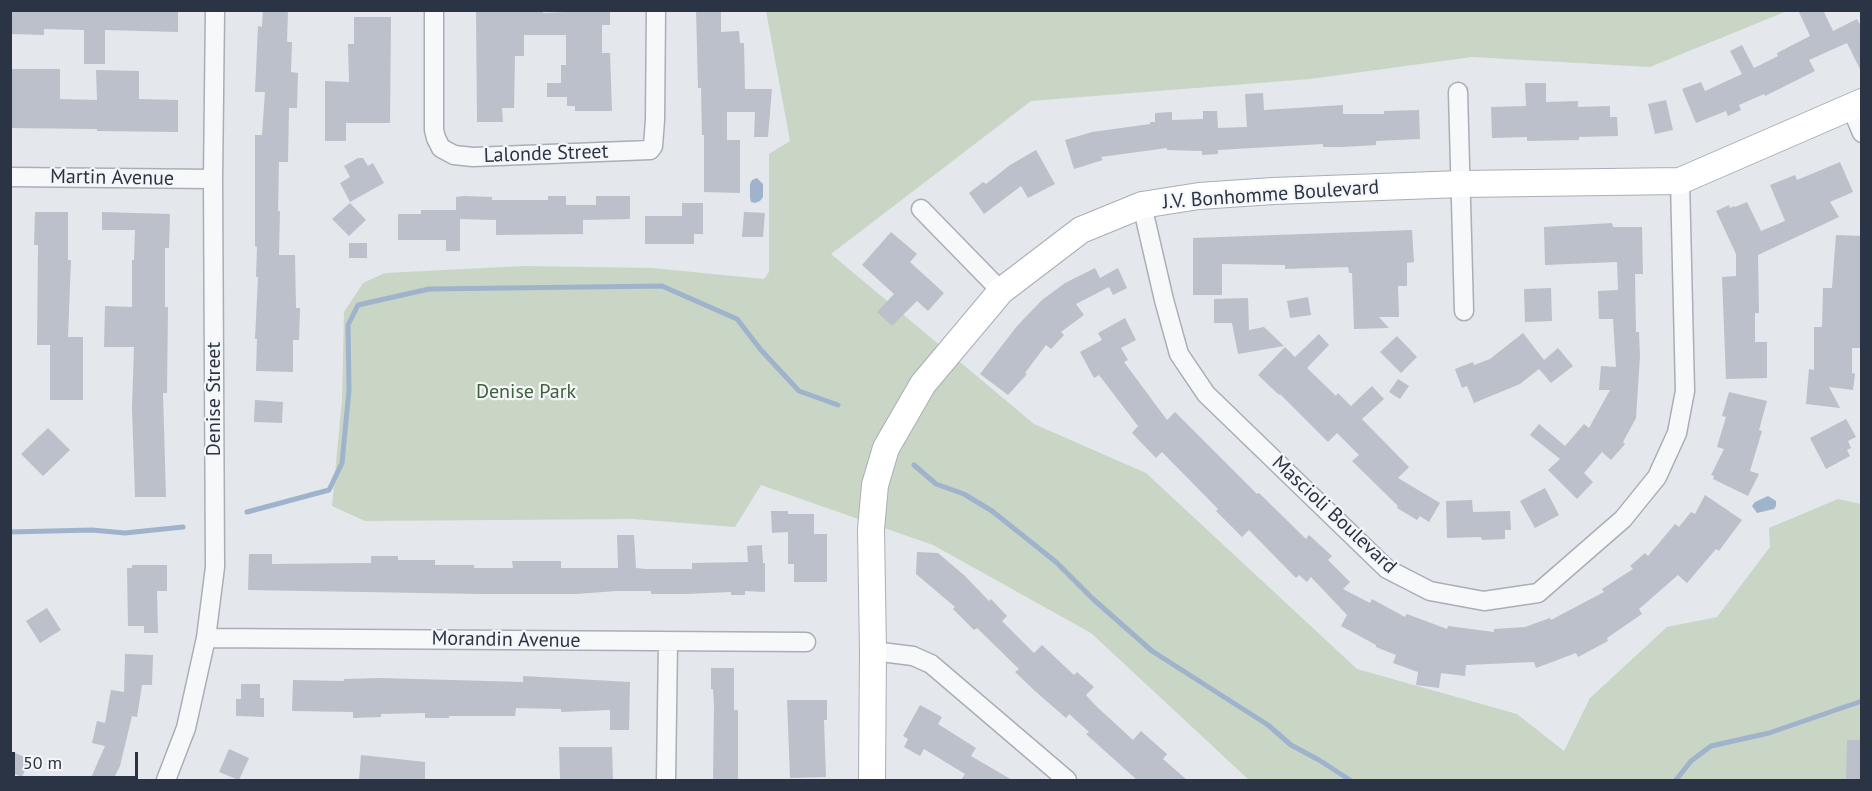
<!DOCTYPE html>
<html>
<head>
<meta charset="utf-8">
<style>
  body { margin:0 }
  #map { position:relative; width:1872px; height:791px; overflow:hidden; background:#e4e7ec; font-family:"PT Sans",sans-serif }
  canvas { display:block }
  .frame { position:absolute; inset:0; border:12px solid #2b3445; pointer-events:none }
  .scale { position:absolute; left:12px; top:752px; width:126px; height:27px; box-sizing:border-box; border:3px solid #2b3445; border-top:0; padding-left:8px; font-size:18px; line-height:21px; white-space:nowrap; color:#2b3445; -webkit-text-stroke:4px #f4f6f9; paint-order:stroke }
</style>
</head>
<body>
<div id="map">
<canvas width="1872" height="791"></canvas>
<div class="frame"></div>
<div class="scale">50 m</div>
</div>
<script>
const ctx = document.querySelector('canvas').getContext('2d');
ctx.lineJoin = 'round';
function paint(path, color) { ctx.fillStyle = color; ctx.fill(path, 'evenodd'); }
const shape = rows => new Path2D(rows.map(r => 'M' + r).join(''));
function trace(path, color, width, dash) { ctx.strokeStyle = color; ctx.lineWidth = width; ctx.lineCap = dash ? 'butt' : 'round'; ctx.setLineDash(dash || []); ctx.stroke(path); }
function label(font, color, halo, rows, align = 'center') {
  ctx.font = font + ' "PT Sans",sans-serif'; ctx.lineWidth = 4.5; ctx.setLineDash([]); ctx.textBaseline = 'middle'; ctx.strokeStyle = halo; ctx.fillStyle = color; for (const [text, x, y, turn = 0] of rows) {
    ctx.save(); ctx.translate(x, y); ctx.rotate((+turn || 0) * Math.PI / 180); ctx.textAlign = isNaN(turn) ? turn : align; if (halo) ctx.strokeText(text, 0, 0); ctx.fillText(text, 0, 0); ctx.restore();
  }
}
paint(shape([
  [766,11,1787,11,1650,67,1472,57,1310,79,1031,101,831,254,1034,424,1146,473,1357,669,1517,714,1564,751,1590,698,1667,627,1717,617,1770,547,1769,528,1838,499,1861,504,1861,780,1249,780,1091,633,933,545,761,485,735,527,633,519,365,521,332,506,342,399,344,312,363,283,385,273,524,266,652,268,764,279,769,272,769,154,790,141]
]), '#c9d6c5');
paint(shape([
  [757,178,763,184,763,197,760,201,755,203,751,202,750,198,750,184,752,180],
  [1768,496,1776,501,1776,506,1774,509,1757,513,1752,506,1755,502]
]), '#9fb4cc');
trace(shape([
  [914,465,936,484,964,494,992,511,1056,562,1093,599,1152,651,1268,725,1291,745,1319,760,1350,780],
  [247,512,329,490,342,463,349,390,348,325,358,305,429,289,662,286,737,319,761,350,799,391,838,405],
  [10,532,92,530,125,533,183,527],
  [1676,780,1691,761,1711,746,1769,733,1862,701]
]), '#9fb4cc', 5);
paint(shape([
  [10,10,178,10,178,32,105,30,105,64,84,64,84,30,44,29,44,35,10,34],
  [263,10,288,10,287,42,292,42,291,72,298,73,297,108,289,108,288,162,279,162,278,211,280,211,279,255,295,255,296,308,300,308,299,340,293,340,293,372,256,371,257,339,255,339,258,277,256,277,257,247,255,246,255,135,262,135,265,92,255,92,258,26,262,27],
  [476,10,543,10,543,13,610,10,610,25,602,25,602,53,610,53,612,111,575,111,575,106,567,106,567,97,547,97,547,83,561,83,561,65,566,65,566,35,524,35,524,56,515,56,514,108,502,108,503,122,477,122],
  [696,10,721,10,721,32,739,31,740,43,744,43,745,89,772,89,768,137,754,137,755,112,727,112,727,140,740,140,740,193,704,192,704,135,702,135,701,88,698,88],
  [1798,10,1823,10,1833,31,1857,19,1862,28,1862,73,1847,43,1809,60,1815,71,1765,96,1764,94,1739,105,1741,110,1728,116,1726,111,1696,123,1682,89,1701,82,1705,91,1742,74,1730,51,1742,45,1754,68,1778,56,1777,53,1810,36],
  [354,17,391,17,390,123,346,123,346,141,325,141,325,81,349,82,348,44,354,44],
  [10,69,60,69,60,99,97,100,96,70,139,71,139,99,178,100,178,132,97,131,97,129,10,128],
  [1525,83,1546,83,1546,102,1578,101,1578,107,1610,106,1610,117,1617,117,1618,136,1579,137,1579,140,1527,141,1527,137,1492,138,1491,107,1526,106],
  [1263,93,1264,110,1343,105,1343,114,1384,114,1384,111,1419,110,1420,139,1376,141,1376,145,1343,147,1323,147,1323,144,1218,150,1218,154,1202,155,1202,151,1167,150,1167,148,1101,157,1103,160,1074,169,1065,140,1092,132,1150,124,1150,122,1155,122,1155,113,1172,112,1172,120,1203,119,1203,111,1217,111,1218,128,1247,127,1245,94],
  [1666,100,1673,130,1655,134,1648,104],
  [1036,150,1055,184,1028,198,1021,186,984,214,969,193,983,182,986,184,1010,165],
  [358,158,363,158,368,166,373,163,384,183,350,202,340,183,350,177,344,166],
  [1840,162,1853,192,1830,202,1839,217,1758,255,1759,313,1755,313,1755,342,1767,342,1767,378,1726,379,1722,277,1736,276,1736,254,1716,211,1729,205,1730,208,1734,206,1735,207,1747,202,1761,231,1785,221,1770,185,1795,175,1797,180],
  [463,196,492,197,492,200,548,200,548,196,566,196,566,205,596,205,596,196,630,196,630,219,583,220,583,234,496,235,496,220,460,219,460,251,446,251,446,240,398,240,398,214,421,214,421,210,456,210,456,197],
  [350,203,366,220,349,236,332,219],
  [682,203,703,203,703,234,694,234,694,244,645,244,645,216,682,216],
  [35,212,68,212,68,260,71,260,68,337,83,337,83,400,50,400,50,345,37,345,38,245,34,245],
  [102,212,170,214,169,248,165,248,165,307,168,307,167,393,163,393,166,497,135,497,132,408,134,347,104,347,105,306,132,307,132,260,134,260,135,230,102,230],
  [744,212,765,213,763,237,742,237],
  [1612,223,1613,227,1642,227,1643,274,1635,274,1636,332,1639,332,1640,356,1636,418,1623,442,1625,444,1611,460,1602,452,1584,473,1593,482,1577,499,1548,470,1560,459,1530,435,1539,424,1565,446,1584,424,1589,428,1610,390,1599,390,1601,366,1616,367,1613,319,1599,319,1598,291,1618,290,1617,262,1545,265,1544,227],
  [1412,230,1414,262,1407,263,1407,286,1398,286,1399,317,1379,317,1389,328,1354,329,1352,273,1349,273,1348,267,1285,269,1285,265,1222,264,1222,295,1193,295,1193,238],
  [891,232,917,254,910,262,944,293,928,311,917,301,892,326,877,312,894,294,862,265],
  [1836,235,1862,236,1860,348,1852,348,1852,373,1855,374,1853,390,1829,387,1840,408,1806,404,1809,369,1814,370,1814,327,1822,327,1823,288,1832,288],
  [349,243,367,243,367,258,349,258],
  [1095,268,1100,278,1118,268,1127,288,1113,295,1109,287,1076,304,1084,315,1061,332,1064,335,1051,349,1046,345,1025,373,1027,374,1008,395,980,374,1017,326,1042,300,1065,283],
  [1551,288,1552,321,1525,322,1524,289],
  [1308,297,1311,315,1290,318,1287,301],
  [1248,298,1249,330,1264,327,1284,346,1238,354,1232,323,1214,323,1214,299],
  [1125,318,1136,340,1121,348,1128,360,1124,362,1167,420,1175,412,1257,494,1259,493,1306,539,1309,535,1332,556,1328,560,1350,582,1343,589,1370,603,1372,599,1405,617,1407,614,1447,629,1448,626,1494,632,1494,629,1525,627,1550,618,1551,620,1604,592,1602,589,1633,569,1630,566,1645,553,1648,556,1675,524,1679,527,1691,512,1695,514,1705,495,1742,520,1719,551,1716,549,1687,583,1678,575,1639,609,1642,614,1607,638,1608,641,1578,657,1576,653,1536,668,1534,662,1466,665,1465,676,1441,673,1439,688,1416,685,1418,672,1393,663,1396,655,1376,647,1376,645,1341,626,1347,615,1311,577,1307,582,1299,575,1296,578,1249,530,1242,537,1216,511,1218,509,1162,452,1156,458,1132,433,1138,426,1099,375,1094,378,1080,352,1102,340,1098,333],
  [1523,333,1544,360,1558,348,1573,366,1551,383,1539,369,1520,384,1474,403,1467,386,1462,388,1455,369,1473,362,1474,365,1490,359],
  [1319,334,1329,345,1307,368,1336,396,1338,393,1351,406,1372,386,1384,399,1362,419,1409,467,1398,478,1440,503,1429,522,1420,516,1417,520,1397,508,1398,506,1352,461,1359,455,1337,433,1328,442,1280,394,1279,395,1258,375,1285,347,1295,357],
  [1397,336,1417,357,1401,373,1380,352],
  [1398,379,1409,386,1400,399,1389,392],
  [1729,392,1767,401,1759,430,1762,431,1750,471,1759,474,1748,496,1713,479,1714,476,1711,475,1724,449,1717,447,1726,417,1722,416],
  [255,400,283,402,282,423,254,422],
  [1846,419,1856,437,1848,441,1851,448,1847,450,1850,456,1826,469,1810,438],
  [48,428,70,450,43,476,21,454],
  [1545,488,1559,515,1535,528,1520,501],
  [1472,500,1473,512,1510,511,1511,530,1505,530,1505,539,1482,540,1481,537,1447,538,1446,501],
  [771,511,788,511,788,514,814,514,814,534,827,534,827,582,794,582,794,564,788,564,788,532,772,533],
  [617,535,634,535,636,568,646,569,692,569,692,563,748,562,747,546,762,545,763,563,765,563,765,592,745,591,745,595,731,595,731,592,685,594,651,594,651,591,617,591,576,594,481,594,248,590,249,554,272,554,272,564,371,563,371,556,398,556,398,560,435,560,435,565,474,565,474,568,513,568,512,561,561,561,561,568,618,568],
  [917,552,938,553,965,576,989,601,991,599,1007,616,1002,621,1034,653,1042,645,1074,675,1077,672,1094,687,1086,695,1095,705,1133,740,1141,731,1167,754,1163,759,1187,780,1137,780,1086,734,1089,732,1069,714,1066,718,1035,691,1015,672,1019,669,977,628,974,630,953,609,955,607,916,574],
  [132,565,167,565,167,591,157,591,158,633,144,633,144,626,128,626,127,568,132,568],
  [47,608,61,630,40,643,26,621],
  [125,654,153,655,152,685,142,685,137,717,132,716,120,766,113,780,90,780,105,746,92,743,97,721,105,723,111,690,124,692],
  [711,668,734,668,734,710,738,710,738,780,713,780,714,705,713,689,711,689],
  [523,676,630,682,629,730,610,730,610,710,561,712,561,709,516,708,515,716,449,716,449,718,425,718,425,713,381,714,381,717,353,718,353,712,292,711,293,680,344,681,344,679,380,678,523,682],
  [241,684,260,684,260,698,264,698,264,717,236,716,236,699,241,699],
  [787,700,827,700,827,720,824,720,826,777,790,778],
  [920,705,942,717,938,724,976,748,971,756,1012,780,961,780,965,774,924,749,920,756,904,747,908,739,903,736],
  [1847,740,1862,740,1862,780,1846,780],
  [559,747,612,747,613,780,560,780],
  [229,749,249,758,239,780,219,772],
  [10,751,30,759,22,777,10,772],
  [361,755,425,762,425,780,359,780]
]), '#bbc0ca');
const street = shape([
  [434,10,434,130,436,138,441,148,454,155,473,157,650,150,653,146,655,120,656,10],
  [1458,92,1464,311],
  [1851,107,1862,133],
  [10,177,213,179],
  [1142,205,1164,300,1179,354,1206,394,1387,569,1430,591,1484,601,1538,593,1623,519,1657,477,1677,433,1685,391,1680,181],
  [921,209,1001,291],
  [206,638,806,642],
  [873,651,913,656,931,664,1067,780],
  [166,780,186,728,206,638,215,567,213,179,215,10],
  [666,780,668,642]
]);
const secondary = shape([
  [872,780,873,651,871,529,875,485,886,448,923,384,1001,291,1081,230,1142,205,1199,196,1273,191,1461,184,1680,181,1862,102]
]);
trace(street, '#a9aeb7', 21);
trace(secondary, '#a9aeb7', 28);
trace(street, '#f7f8fa', 18);
trace(secondary, '#fff', 26);
label('20px', '#2b3445', '#f4f6f9', [
  ["Lalonde Street",546,154,-2],
  ["Martin Avenue",112,178,1],
  ["J.V. Bonhomme Boulevard",1271,195,-4],
  ["Denise Street",214,399,-90],
  ["Mascioli Boulevard",1334,515,43],
  ["Morandin Avenue",506,640,1]
]);
label('20px', '#3f6138', '#f4f6f9', [
  ["Denise Park",526,392]
]);
</script>
</body>
</html>
